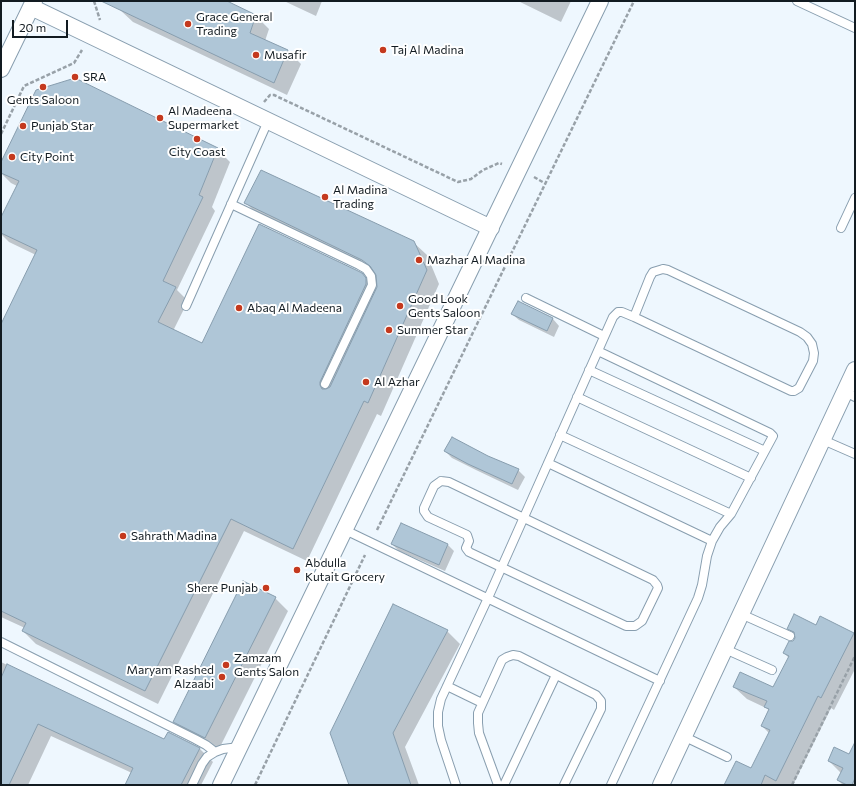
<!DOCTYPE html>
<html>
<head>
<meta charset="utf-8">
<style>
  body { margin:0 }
  #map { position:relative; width:856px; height:786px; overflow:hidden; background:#eef7fe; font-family:Commissioner,sans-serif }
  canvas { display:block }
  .frame { position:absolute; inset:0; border:2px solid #121b21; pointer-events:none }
  .scale { position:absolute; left:12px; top:20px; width:56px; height:18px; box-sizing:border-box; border:2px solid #121b21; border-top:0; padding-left:5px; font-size:12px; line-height:14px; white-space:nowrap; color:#121b21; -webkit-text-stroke:3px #fff; paint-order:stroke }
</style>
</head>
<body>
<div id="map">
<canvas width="856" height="786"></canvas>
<div class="frame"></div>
<div class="scale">20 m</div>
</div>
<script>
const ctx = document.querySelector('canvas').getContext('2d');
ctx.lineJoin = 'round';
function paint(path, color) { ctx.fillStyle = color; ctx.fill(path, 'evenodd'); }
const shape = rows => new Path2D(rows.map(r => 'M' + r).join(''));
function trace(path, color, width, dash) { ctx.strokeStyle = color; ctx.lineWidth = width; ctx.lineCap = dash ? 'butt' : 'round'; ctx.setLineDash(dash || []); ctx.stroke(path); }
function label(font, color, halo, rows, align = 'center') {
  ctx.font = font + ' Commissioner,sans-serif'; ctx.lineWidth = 4; ctx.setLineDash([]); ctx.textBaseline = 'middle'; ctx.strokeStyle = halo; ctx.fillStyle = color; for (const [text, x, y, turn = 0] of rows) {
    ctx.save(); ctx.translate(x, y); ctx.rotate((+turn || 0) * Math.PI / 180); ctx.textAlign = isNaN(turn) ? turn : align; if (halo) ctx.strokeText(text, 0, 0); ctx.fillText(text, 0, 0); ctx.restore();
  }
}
paint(shape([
  [117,1,225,1,256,16,269,29,265,41,288,51,301,64,287,95,133,22,119,9],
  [284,1,322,1,316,16],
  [518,1,571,1,561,22],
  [217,149,230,162,212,207,215,211,177,290,188,301,173,331,202,344,362,274,377,290,378,288,377,274,259,216,246,203,413,242,427,255,439,284,381,416,377,414,307,561,244,531,158,704,36,644,23,631,25,628,1,617,1,326,36,255,9,242,1,234,1,220,17,186,11,183,1,173,1,165],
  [518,302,553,319,559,326,554,337,519,320,512,314],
  [445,451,488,457,518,470,525,477,518,490,476,470,452,458],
  [392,544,448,545,454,551,445,571,399,551],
  [275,598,288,611,218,751,187,735,174,722],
  [816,626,853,634,855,635,855,669,834,710,831,708,793,785,725,785,751,770,769,733,762,726,770,711,766,708,747,699,734,687,774,688,789,658,784,653,793,642,796,636,788,628],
  [447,631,460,644,405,747,419,785,350,785],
  [1,662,164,741,200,749,213,762,201,785,126,785,132,773,51,736,28,785,1,785],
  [855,745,855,785,843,785,838,780,841,773,829,761,850,756]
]), '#0003');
const building = shape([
  [101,1,227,1,256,15,250,33,288,50,274,83,101,1],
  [75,78,218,148,199,195,203,197,163,281,176,287,158,322,202,343,259,224,356,270,362,273,366,278,366,284,320,382,320,385,322,389,326,389,330,387,377,287,376,275,370,266,362,260,244,203,261,170,414,241,427,270,368,403,364,401,293,549,231,519,145,691,22,631,26,623,1,611,1,324,37,250,1,233,1,217,19,181,1,173,1,162,36,90,75,78],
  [518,301,553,318,547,331,511,314,518,301],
  [452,437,488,456,519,469,512,484,468,464,444,451,452,437],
  [401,523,448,544,439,565,391,544,401,523],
  [243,581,276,597,205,738,173,722,243,581],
  [393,604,448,630,393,733,411,785,349,785,330,733,393,604],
  [794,614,816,625,820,616,854,633,821,698,818,696,776,781,765,775,761,785,724,785,736,761,751,768,770,730,761,726,769,709,764,707,767,701,733,687,740,672,773,687,789,656,783,653,789,641,793,641,795,638,794,632,787,629,794,614],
  [7,664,164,739,168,732,200,748,181,785,125,785,133,768,38,724,9,785,1,785,1,678,7,664],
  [855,742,855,778,852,785,847,785,837,780,843,768,828,761,834,747,849,754,855,742]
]);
paint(building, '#afc6d7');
trace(building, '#879dae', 1);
const service = shape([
  [797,1,855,28],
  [231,204,359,265,366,269,371,276,372,285,325,384],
  [841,228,855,198],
  [663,269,668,270,800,332,807,337,812,344,814,353,813,361,799,388,794,391,791,391,634,317,650,277,653,272,663,269],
  [526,298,604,336],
  [186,306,268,121],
  [598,351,770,433,773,436,731,514,720,527,712,541,707,556,702,585,698,598,611,785],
  [589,370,765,451],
  [845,392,855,397],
  [577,397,751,478],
  [560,435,731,514],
  [823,440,855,454],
  [548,463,712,541],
  [441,481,449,482,653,580,657,585,658,588,642,621,635,626,626,626,469,552,466,548,469,541,467,535,428,517,424,511,424,508,434,486,441,481],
  [345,530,660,681],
  [741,614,790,636],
  [1,642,195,739,206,745,215,752],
  [725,649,772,670],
  [447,686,482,703],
  [685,737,727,757],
  [192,785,202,764,207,757,215,752,223,749,239,747],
  [456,785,441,740,438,726,438,712,441,699,488,598,613,317,618,312,622,312,634,317],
  [498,785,479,733,478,723,478,713,502,660,507,657,513,655,519,656,596,695,601,701,601,709,564,785],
  [504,785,556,675]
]);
const minor = shape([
  [31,7,491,228],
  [1,69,34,1],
  [221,785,600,1],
  [661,785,855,370]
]);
trace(service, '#889eaf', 10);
trace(minor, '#889eaf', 18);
trace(shape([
  [94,1,100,20],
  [264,102,270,95,274,95,458,182,471,179,483,170,499,163,502,164],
  [1,134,24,86,74,63,82,50],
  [534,177,546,184],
  [377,530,634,1],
  [255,785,365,555],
  [792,785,855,656]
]), '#98a1a8', 2.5, [4, 2]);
trace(service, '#fff', 8);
trace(minor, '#fff', 16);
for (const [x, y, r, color] of [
  [188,24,4,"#c4391e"],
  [383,50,4,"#c4391e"],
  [256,55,4,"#c4391e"],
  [75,77,4,"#c4391e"],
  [43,87,4,"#c4391e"],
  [160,118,4,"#c4391e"],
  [23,126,4,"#c4391e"],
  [197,139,4,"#c4391e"],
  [12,157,4,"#c4391e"],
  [325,197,4,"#c4391e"],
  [419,260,4,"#c4391e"],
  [400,306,4,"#c4391e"],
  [239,308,4,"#c4391e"],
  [389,330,4,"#c4391e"],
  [366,382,4,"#c4391e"],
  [123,536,4,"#c4391e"],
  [297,570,4,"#c4391e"],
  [266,588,4,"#c4391e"],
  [226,665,4,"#c4391e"],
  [222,677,4,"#c4391e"]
]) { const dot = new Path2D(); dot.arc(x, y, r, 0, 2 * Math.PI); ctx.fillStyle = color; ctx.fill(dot); trace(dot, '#fff', 1.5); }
label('12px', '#121b21', '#fff', [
  ["Grace General",196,17],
  ["Trading",196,31],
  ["Taj Al Madina",391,50],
  ["Musafir",264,55],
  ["SRA",83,77],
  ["Gents Saloon",43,100,"center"],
  ["Al Madeena",168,111],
  ["Supermarket",168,125],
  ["Punjab Star",31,126],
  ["City Coast",197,152,"center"],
  ["City Point",20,157],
  ["Al Madina",333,190],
  ["Trading",333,204],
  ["Mazhar Al Madina",427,260],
  ["Good Look",408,299],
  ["Gents Saloon",408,313],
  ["Abaq Al Madeena",247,308],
  ["Summer Star",397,330],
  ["Al Azhar",374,382],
  ["Sahrath Madina",131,536],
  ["Abdulla",305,563],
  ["Kutait Grocery",305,577],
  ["Shere Punjab",258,588,"right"],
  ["Zamzam",234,658],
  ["Gents Salon",234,672],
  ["Maryam Rashed",214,670,"right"],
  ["Alzaabi",214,684,"right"]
], 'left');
</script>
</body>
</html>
